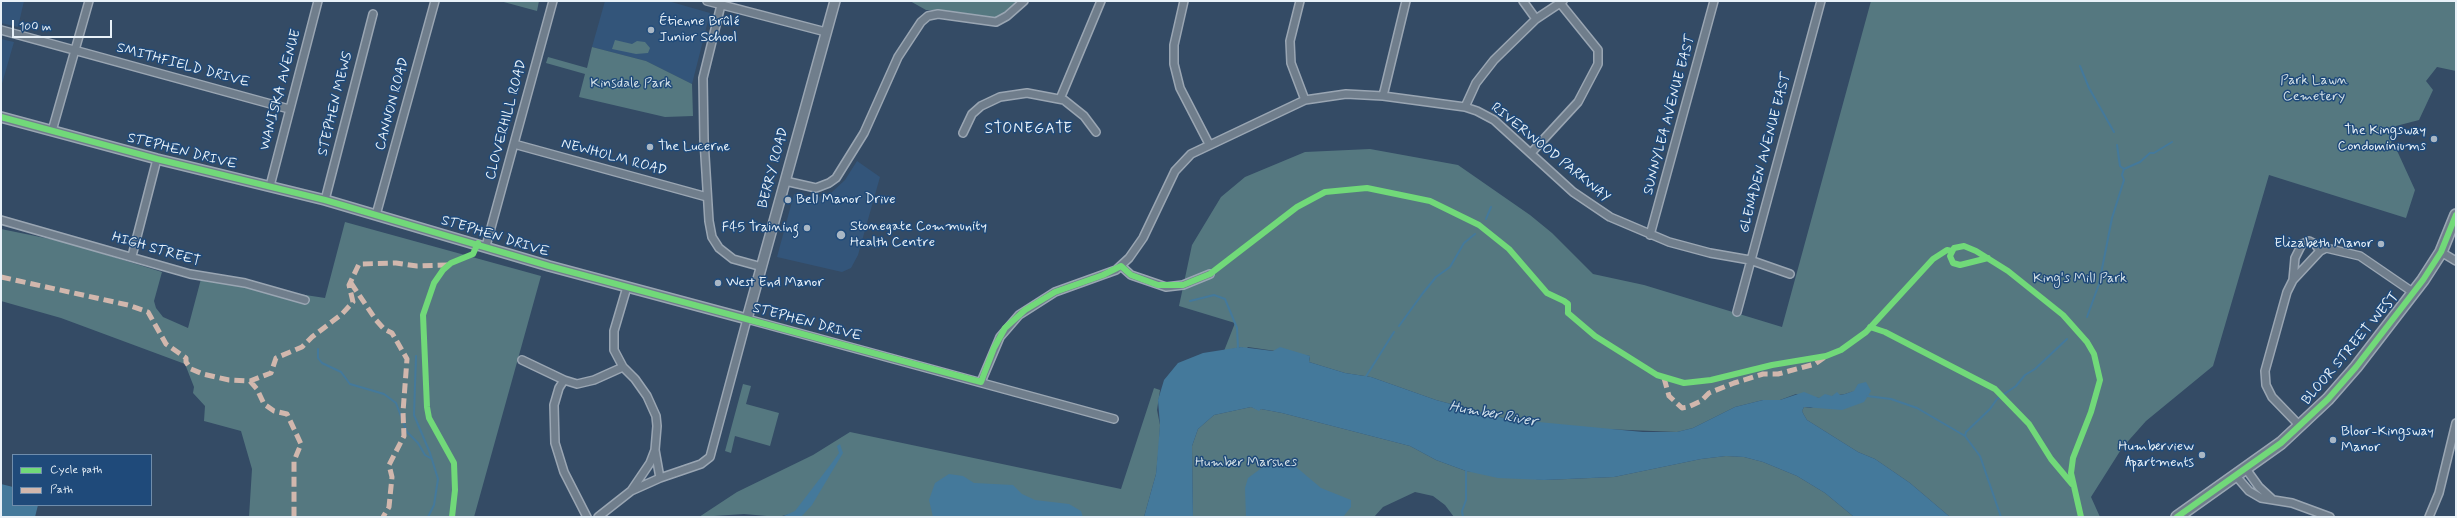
<!DOCTYPE html>
<html>
<head>
<meta charset="utf-8">
<style>
  body { margin:0 }
  #map { position:relative; width:2457px; height:518px; overflow:hidden; background:#344b65; font-family:Mynerve,sans-serif }
  canvas { display:block }
  .frame { position:absolute; inset:0; border:2px solid #e8f1f8; pointer-events:none }
  .legend { position:absolute; left:12px; top:454px; width:140px; height:52px; box-sizing:border-box; background:#1f4a7a; border:1px solid #6f8dac; margin:0; padding:5px 7px; list-style:none; font-size:12px; color:#e8f1f8 }
  .legend li { display:flex; align-items:center; gap:8px; height:20px }
  .legend b { width:20px; border:1px solid #6f8dac }
  .scale { position:absolute; left:12px; top:20px; width:100px; height:18px; box-sizing:border-box; border:2px solid #e8f1f8; border-top:0; padding-left:5px; font-size:12px; line-height:14px; white-space:nowrap; color:#e8f1f8; -webkit-text-stroke:3px #1f4a7a; paint-order:stroke }
</style>
</head>
<body>
<div id="map">
<canvas width="2457" height="518"></canvas>
<div class="frame"></div>
<ul class="legend">
<li><b style="height:5px;background:#71d979"></b>Cycle path</li>
<li><b style="height:5px;background:#d1b7ad"></b>Path</li>
</ul>
<div class="scale">100 m</div>
</div>
<script>
const ctx = document.querySelector('canvas').getContext('2d');
ctx.lineJoin = 'round';
function paint(path, color) { ctx.fillStyle = color; ctx.fill(path, 'evenodd'); }
const shape = rows => new Path2D(rows.map(r => 'M' + r).join(''));
function trace(path, color, width, dash) { ctx.strokeStyle = color; ctx.lineWidth = width; ctx.lineCap = dash ? 'butt' : 'round'; ctx.setLineDash(dash || []); ctx.stroke(path); }
function label(font, color, halo, rows, align = 'center') {
  ctx.font = font + ' Mynerve,sans-serif'; ctx.lineWidth = 3; ctx.setLineDash([]); ctx.textBaseline = 'middle'; ctx.strokeStyle = halo; ctx.fillStyle = color; for (const [text, x, y, turn = 0] of rows) {
    ctx.save(); ctx.translate(x, y); ctx.rotate((+turn || 0) * Math.PI / 180); ctx.textAlign = isNaN(turn) ? turn : align; if (halo) ctx.strokeText(text, 0, 0); ctx.fillText(text, 0, 0); ctx.restore();
  }
}
paint(shape([
  [1,1,24,1,18,27,1,23],
  [605,1,668,1,710,13,692,84,646,61,592,47],
  [1,39,14,42,1,87],
  [857,161,880,177,858,255,851,268,842,272,777,257,794,194,815,198,831,193,845,180]
]), '#33557a');
paint(shape([
  [500,1,539,1,537,11],
  [910,1,1018,1,1002,15,988,20,938,10,926,10],
  [1871,1,2456,1,2456,71,2437,67,2426,81,2433,90,2419,120,2396,126,2391,143,2394,144,2415,190,2406,218,2269,175,2213,366,2146,421,2122,448,2091,497,2100,517,1950,517,1910,483,1875,459,1858,452,1807,420,1804,415,1802,411,1804,407,1811,408,1854,391,1845,394,1819,398,1796,394,1780,400,1763,400,1735,407,1693,428,1677,432,1580,428,1507,419,1436,400,1371,377,1345,373,1309,362,1310,356,1248,347,1246,349,1241,347,1224,351,1235,323,1179,306,1192,245,1221,197,1245,177,1305,152,1370,149,1458,165,1530,215,1552,233,1593,274,1644,285,1782,327],
  [615,40,632,44,637,41,645,42,650,48,648,53,636,54,612,49],
  [592,47,646,61,692,84,693,116,665,117,579,97,585,74,546,63,548,57,587,68],
  [345,222,541,276,474,517,249,517,252,469,241,431,204,421,205,406,193,393,194,387,185,364,61,318,1,301,1,229,65,242,162,272,154,301,156,308,163,317,188,328,201,279,325,298],
  [743,384,751,386,746,404,779,413,770,446,735,436,731,453,725,451],
  [1154,388,1160,390,1157,410,1160,425,1159,446,1156,474,1144,517,795,517,790,514,778,517,744,514,699,517,737,492,813,455,850,432,1121,489],
  [1251,407,1259,410,1261,409,1282,413,1410,446,1436,460,1466,471,1544,480,1614,477,1701,459,1726,456,1744,457,1763,462,1797,476,1825,493,1854,517,1454,517,1445,505,1433,496,1415,492,1383,507,1374,517,1193,517,1192,446,1198,429,1214,415]
]), '#557880');
paint(shape([
  [1241,347,1273,351,1280,347,1310,356,1309,362,1345,373,1371,377,1436,400,1507,419,1643,432,1677,432,1693,428,1735,407,1763,400,1780,400,1804,392,1819,398,1825,394,1832,396,1837,392,1840,395,1845,394,1854,391,1858,384,1866,382,1871,391,1864,402,1842,410,1804,407,1802,411,1804,415,1807,420,1858,452,1875,459,1910,483,1950,517,1854,517,1825,493,1797,476,1763,462,1744,457,1726,456,1701,459,1614,477,1544,480,1498,478,1466,471,1436,460,1410,446,1282,413,1261,409,1259,411,1251,407,1214,415,1198,429,1192,446,1193,517,1144,517,1156,474,1160,425,1158,400,1164,380,1178,363,1203,353],
  [840,444,843,453,812,505,801,517,781,517,795,511,831,464,839,453,837,446],
  [1281,462,1295,466,1321,488,1351,500,1351,507,1343,517,1246,517,1245,488,1248,478,1267,464],
  [949,474,963,476,974,483,1013,485,1022,494,1035,500,1069,504,1081,511,1083,517,933,517,929,500,935,483],
  [1,484,13,487,13,505,38,505,35,517,1,517]
]), '#44799b');
trace(shape([
  [2080,66,2089,88,2114,132],
  [2117,145,2120,166,2124,169],
  [1486,219,1491,207],
  [1190,301,1214,295,1225,299,1237,328,1238,348],
  [2087,317,2099,284,2112,218,2124,180,2122,175,2124,169,2140,162,2150,153,2154,153,2172,142],
  [1399,326,1423,293,1436,277,1450,267,1464,243,1475,234],
  [318,349,318,358,322,363,341,372,350,384,384,394,396,403,407,432,418,443,425,455,432,459],
  [416,356,414,415,430,453,438,479,434,505,428,517],
  [1365,378,1394,332],
  [1867,396,1891,399,1917,408,1965,436,1980,456,2001,517],
  [1965,436,1966,432,1990,409,1997,399,2016,386,2025,375,2035,369,2067,339],
  [1463,517,1462,511,1466,500,1466,471]
]), '#44799b', 2);
const minor = shape([
  [707,1,826,32],
  [722,1,703,78,704,140,709,221,712,237,719,248,733,259,762,267],
  [1184,1,1174,45,1174,64,1180,88,1209,144],
  [1300,1,1290,41,1291,63,1305,100],
  [1523,1,1536,19],
  [1,30,289,109],
  [1383,96,1406,1],
  [1060,99,1101,1],
  [1465,107,1476,83,1494,60,1536,19,1563,1],
  [52,131,89,1],
  [963,133,972,114,981,106,1000,97,1027,93,1064,100,1084,116,1096,132],
  [514,144,707,197],
  [1531,153,1578,102,1598,64,1598,50,1560,3],
  [785,181,816,188,829,183,836,178,864,133,898,57,921,22,928,16,938,14,996,22,1007,16,1024,1],
  [270,186,318,1],
  [325,200,373,14],
  [376,215,435,1],
  [1,220,190,274,245,283,305,300],
  [1650,235,1714,1],
  [486,246,553,1],
  [2441,252,2456,261],
  [132,256,157,159],
  [1121,266,1131,275,1166,287,1183,285,1210,274],
  [2293,280,2295,258,2302,244,2309,241,2315,244,2320,251],
  [627,287,614,331,614,350,623,367,635,379,647,396,656,416,657,426,655,450,650,463,631,491],
  [1737,312,1821,1],
  [522,360,564,380,577,384,594,380,623,367],
  [564,380,559,388,554,405,555,443,564,472,587,517],
  [981,382,1000,337,1019,315,1055,292,1116,270,1129,258,1143,238,1175,171,1191,154,1305,100,1346,94,1383,96,1465,107,1477,111,1494,120,1573,192,1610,217,1669,242,1710,253,1750,260,1790,274],
  [2300,426,2272,397,2266,385,2265,371,2287,292,2293,280,2320,251,2326,248,2360,256,2414,293],
  [655,450,660,478],
  [2246,469,2259,487,2272,499],
  [2236,476,2249,491,2261,498,2292,503,2330,517],
  [598,517,631,491,660,478,701,464,710,457,747,319,1114,419],
  [2429,517,2439,493,2456,423]
]);
const tertiary = shape([
  [1,117,157,159,325,200,549,266,747,319,835,1]
]);
const primary = shape([
  [2177,517,2281,443,2328,399,2356,367,2423,280,2441,252,2456,215]
]);
trace(minor, '#9aa6b3', 10);
trace(tertiary, '#9aa6b3', 12);
trace(primary, '#9aa6b3', 14);
trace(minor, '#707e8c', 7);
trace(tertiary, '#707e8c', 9);
trace(primary, '#707e8c', 11);
trace(shape([
  [1,277,128,305,148,312,166,344,186,358,186,362,191,369,203,374,229,380,250,381,271,373,276,358,302,347,312,337,342,314,353,302,349,285,359,264,396,263,417,266,448,265],
  [351,283,376,320,384,329,392,333,407,359,403,412,404,436,389,465,392,477,389,507,383,517],
  [1664,378,1669,396,1682,408,1688,407,1701,401,1709,393,1734,383,1763,374,1778,374,1815,364,1825,357],
  [250,381,257,389,264,404,274,411,287,414,301,444,294,461,294,517]
]), '#d1b7ad', 5, [10, 5]);
trace(shape([
  [1,117,157,159,325,200,549,266,981,382,994,348,1005,328,1025,310,1055,292,1103,275,1121,266,1131,275,1158,285,1183,285,1210,274,1297,207,1325,192,1367,188,1430,201,1479,225,1509,249,1547,293,1564,301,1568,304,1568,313],
  [1988,258,1960,265,1953,263,1950,256,1954,248,1964,246,1976,251,2008,271,2063,315,2087,342,2094,354,2100,380,2091,412,2073,458,2071,473,2081,517],
  [1568,313,1595,336,1657,375,1684,383,1711,380,1772,365,1826,356,1841,350,1866,332,1933,259,1947,250,1952,251],
  [1870,327,1885,332,1995,389,2029,424,2051,459,2072,484],
  [452,517,455,490,454,463,429,418,427,407,423,315,434,283,443,270,451,263,473,254,478,243],
  [2177,517,2281,443,2328,399,2356,367,2423,280,2441,252,2456,215]
]), '#71d979', 6);
for (const [x, y, r, color] of [
  [651,30,4,"#a9b7c5"],
  [2434,139,4,"#a9b7c5"],
  [650,147,4,"#a9b7c5"],
  [788,200,4,"#a9b7c5"],
  [807,228,4,"#a9b7c5"],
  [841,235,5,"#a9b7c5"],
  [2381,244,4,"#a9b7c5"],
  [718,283,4,"#a9b7c5"],
  [2333,440,4,"#a9b7c5"],
  [2202,455,4,"#a9b7c5"]
]) { const dot = new Path2D(); dot.arc(x, y, r, 0, 2 * Math.PI); ctx.fillStyle = color; ctx.fill(dot); trace(dot, '#1f4a7a', 1.5); }
label('14px', '#e8f1f8', '#1f4a7a', [
  ["Étienne Brûlé",659,22],
  ["Junior School",659,38],
  ["The Kingsway",2426,131,"right"],
  ["Condominiums",2426,147,"right"],
  ["The Lucerne",658,147],
  ["Bell Manor Drive",796,200],
  ["Stonegate Community",850,227],
  ["Health Centre",850,243],
  ["F45 Training",799,228,"right"],
  ["Elizabeth Manor",2373,244,"right"],
  ["West End Manor",726,283],
  ["Bloor-Kingsway",2341,432],
  ["Manor",2341,448],
  ["Humberview",2194,447,"right"],
  ["Apartments",2194,463,"right"]
], 'left');
label('14px', '#e8f1f8', '#1f4a7a', [
  ["SMITHFIELD DRIVE",183,66,15],
  ["WANISKA AVENUE",281,90,-75],
  ["STEPHEN MEWS",336,104,-76],
  ["CANNON ROAD",393,104,-75],
  ["SUNNYLEA AVENUE EAST",1670,115,-75],
  ["CLOVERHILL ROAD",507,120,-75],
  ["STEPHEN DRIVE",182,152,14],
  ["RIVERWOOD PARKWAY",1550,153,39],
  ["GLENADEN AVENUE EAST",1766,153,-75],
  ["NEWHOLM ROAD",614,158,15],
  ["BERRY ROAD",774,168,-75],
  ["STEPHEN DRIVE",495,237,17],
  ["HIGH STREET",156,250,16],
  ["STEPHEN DRIVE",807,323,15],
  ["BLOOR STREET WEST",2351,349,-50]
]);
label('14px', '#d3e0e7', '#1f4a7a', [
  ["Park Lawn",2314,81],
  ["Cemetery",2314,97],
  ["Kinsdale Park",631,84],
  ["King's Mill Park",2080,279],
  ["Humber Marshes",1246,463]
]);
ctx.letterSpacing = '1px';
label('15px', '#e8f1f8', '#1f4a7a', [
  ["STONEGATE",1029,130]
]);
ctx.letterSpacing = '0px';
label('italic 15px', '#d0e0eb', '#1f4a7a', [
  ["Humber River",1493,415,10]
]);
</script>
</body>
</html>
